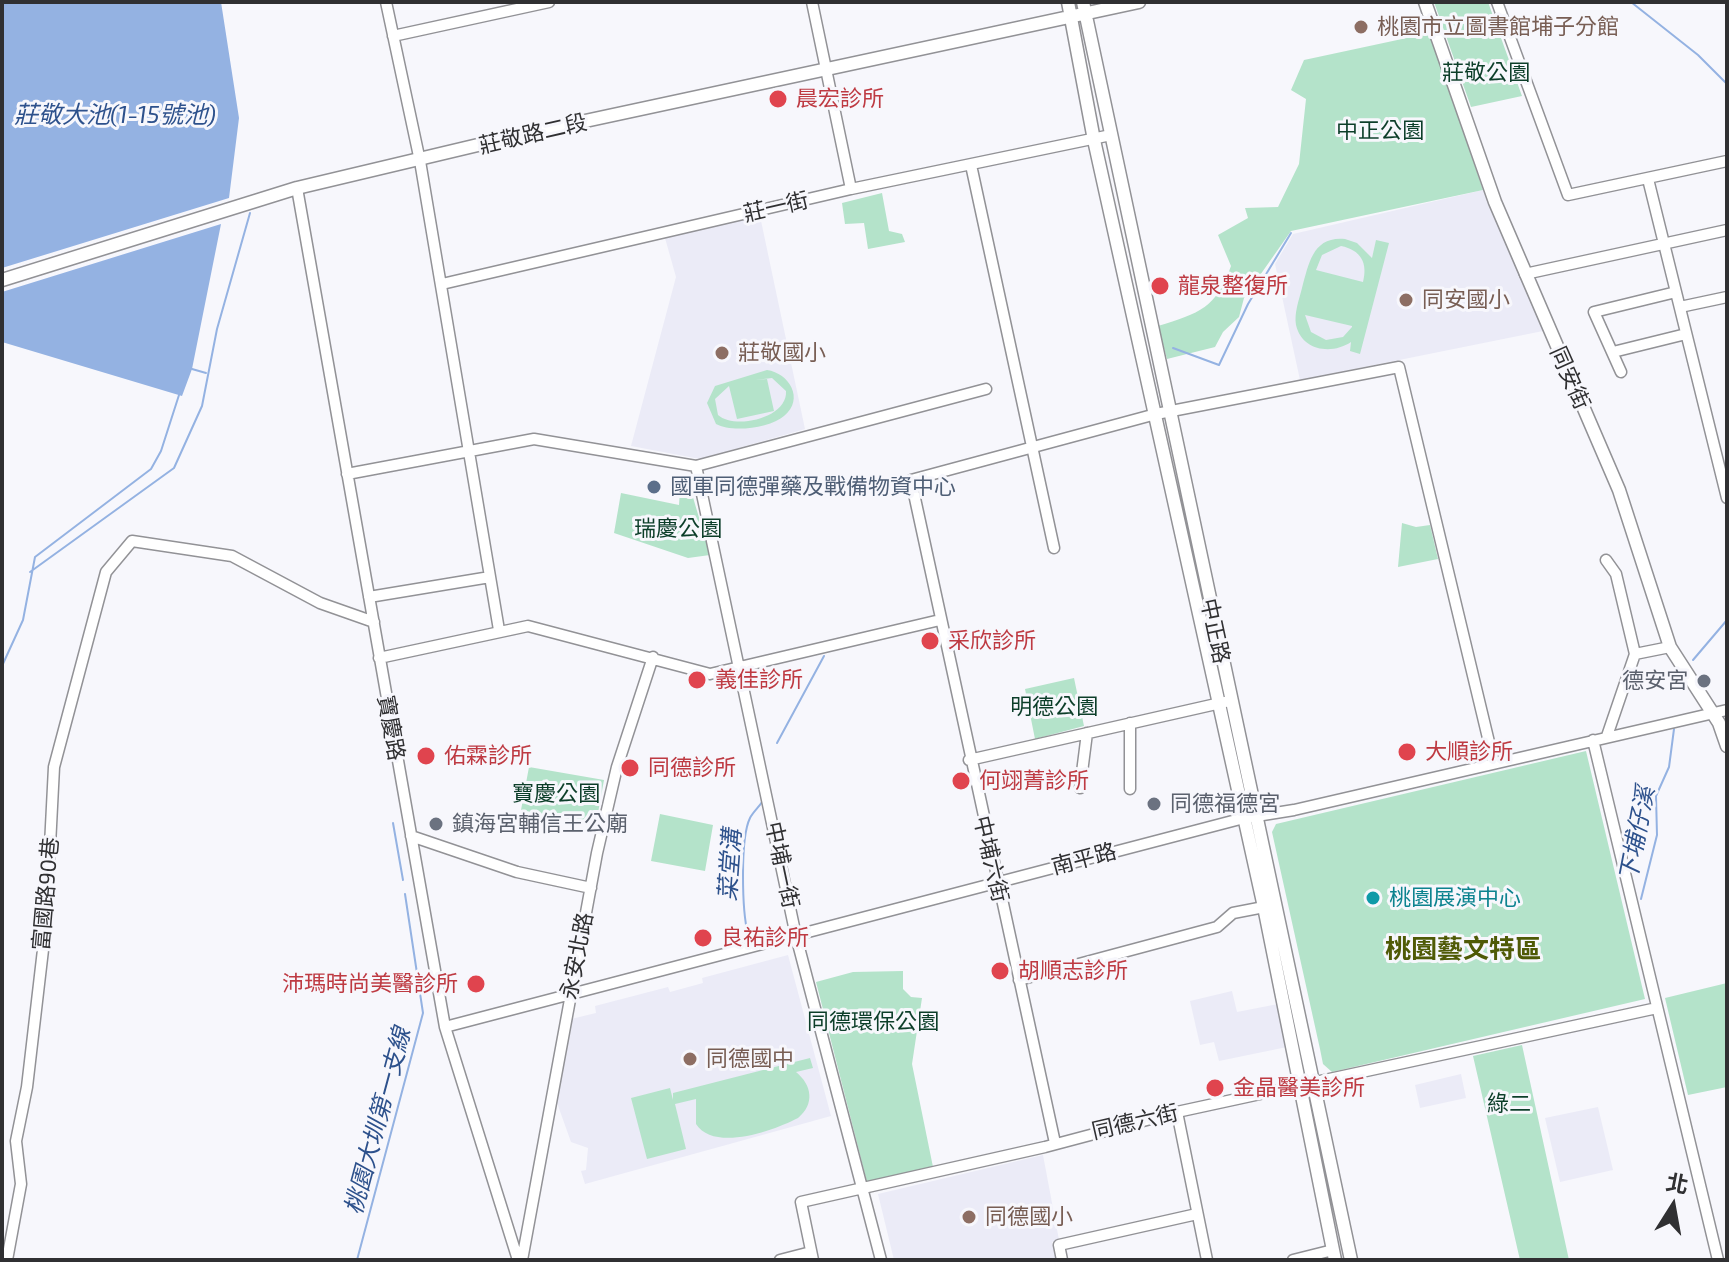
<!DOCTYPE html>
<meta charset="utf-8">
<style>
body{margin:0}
#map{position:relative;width:1729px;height:1262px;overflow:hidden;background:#f7f7fc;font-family:"Exo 2","Noto Sans TC",sans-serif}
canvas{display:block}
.frame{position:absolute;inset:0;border:4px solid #303032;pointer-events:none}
.north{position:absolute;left:1633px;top:1166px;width:80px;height:80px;-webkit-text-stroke:6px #f7f7fc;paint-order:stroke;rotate:11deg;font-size:22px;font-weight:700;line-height:32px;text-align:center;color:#303032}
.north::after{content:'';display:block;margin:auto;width:28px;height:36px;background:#303032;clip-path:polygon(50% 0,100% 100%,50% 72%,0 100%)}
</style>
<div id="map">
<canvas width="1729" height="1262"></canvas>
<div class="frame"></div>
<div class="north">北</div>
</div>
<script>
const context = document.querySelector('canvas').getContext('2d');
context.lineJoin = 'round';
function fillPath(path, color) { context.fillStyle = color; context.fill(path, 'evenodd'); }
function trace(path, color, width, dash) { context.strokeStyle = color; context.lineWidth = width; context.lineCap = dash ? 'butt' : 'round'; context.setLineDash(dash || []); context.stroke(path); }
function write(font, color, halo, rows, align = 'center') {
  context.font = font + ' "Exo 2","Noto Sans TC",sans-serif'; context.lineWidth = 6; context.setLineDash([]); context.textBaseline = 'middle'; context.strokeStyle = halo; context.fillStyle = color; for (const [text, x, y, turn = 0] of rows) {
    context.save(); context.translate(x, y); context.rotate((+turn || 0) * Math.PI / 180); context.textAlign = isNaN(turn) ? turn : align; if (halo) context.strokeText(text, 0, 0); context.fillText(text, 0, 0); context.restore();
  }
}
const built = new Path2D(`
 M1483,190L1543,331L1300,380L1275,264L1293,234Z
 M760,216L805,429L700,459L631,446L676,277L665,238Z
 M788,955L831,1116L585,1184L581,1171L586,1170L588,1148L571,1142L556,1100L571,1019L596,1013L595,1006L668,987L670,992L703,983L702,978Z
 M1232,991L1237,1012L1278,1004L1287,1047L1219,1061L1214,1042L1200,1045L1190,1001Z
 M1461,1074L1466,1098L1420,1108L1415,1085Z
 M1598,1107L1613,1170L1560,1182L1545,1118Z
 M1043,1155L1059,1240L1052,1242L1056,1260H894L878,1194Z`);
const green = new Path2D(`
 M1434,2H1488L1522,96L1471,107Z
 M1430,33L1483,190L1291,231L1244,298L1239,317L1223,332L1215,347L1167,359L1158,326C1200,313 1216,308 1231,266L1218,235L1248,218L1245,208L1278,207L1299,164L1306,99L1291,90L1304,60Z
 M882,193L889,231L902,234L905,242L868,249L864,223L845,224L842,203Z
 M1345,239L1357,243L1372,258L1376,240L1389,243L1360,354L1350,351L1351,342C1332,355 1302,351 1296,325C1294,313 1299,300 1302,288C1309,263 1313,236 1345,239ZM1341,246C1361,250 1368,263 1363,282L1316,270L1322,255ZM1305,315L1352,326V327L1343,337L1326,340L1311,332Z
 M767,370C789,373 805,399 784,416C770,428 732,433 716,424L707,403L715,386ZM772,378L786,391C788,418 735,430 718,415L715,399L729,386L737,419L774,411L767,379L755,380Z
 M681,475L687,477L710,555L688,558L614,533L621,493L679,505Z
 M1402,523L1416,527L1430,525L1438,559L1398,567Z
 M1074,678L1084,726L1035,739L1025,689Z
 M1586,751L1645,999L1332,1072L1323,1064L1320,1049L1272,832L1276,824Z
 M529,767L604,780L596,824L521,810Z
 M660,814L713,825L705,871L651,861Z
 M903,971V989L911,997L922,998L912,1064L933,1167L867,1182L816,982L853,972Z
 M1727,983V1087L1688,1095L1665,998Z
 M1522,1045L1569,1260H1520L1473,1056Z
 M810,1058L813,1068L796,1072C812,1085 815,1104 798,1118C773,1131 714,1152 696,1124V1099L675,1104L686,1149L647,1159L631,1098L670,1088L673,1100V1093Z`);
const water = new Path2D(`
 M2,2H221L239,118L229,198L2,268Z
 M221,224L192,369L182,396L2,342V292Z`);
const stream = new Path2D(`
 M1631,2L1698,55L1727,84
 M1173,348L1219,365L1248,304L1291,233
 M192,369L206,373
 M30,572L174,468L202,406L217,329L250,213
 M1693,660L1727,620
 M2,666L23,620L35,557L151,469L161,451L179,395
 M777,743L824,656
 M393,823L403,880
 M1641,899L1657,835L1656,796L1669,767L1674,729
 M748,934C742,912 740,838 750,818C753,812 759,807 762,802
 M357,1260L423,1013L405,894`);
const minor = new Path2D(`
 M386,2L420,161L499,630
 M812,2L851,189
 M1497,2L1568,195L1727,161
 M393,36L549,2
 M971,165L1054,548
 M1648,179L1727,498
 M297,188L445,1027L518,1260
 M1525,274L1727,230
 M442,284L851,189L1111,135
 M1680,307L1727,297
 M1613,352L1686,334
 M1621,372L1594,312L1676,292
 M696,466L796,936L881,1260
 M347,474L534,439L696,466L986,389
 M1606,560L1616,574L1635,654L1670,647
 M369,597L490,577
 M379,658L528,626L710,674L940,620
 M1607,736L1635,654
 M1593,740L1718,1260
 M969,760L1225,702
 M1080,788L1087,733
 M1130,789V723
 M411,836L517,872L591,888
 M1019,980L1217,927L1233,913L1264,907
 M445,1027L1244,818L1294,810L1727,710
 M1177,1112L1207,1260
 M1055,1143L911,480L1156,414L1399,367L1494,763
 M7,1260L21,1184L16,1141L27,1087L46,924L54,767L106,572L132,541L232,556L320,603L374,622
 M522,1260L597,853L617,767L653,657
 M780,1260L811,1252
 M813,1260L801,1202L1045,1147L1177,1112L1657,1008
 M1062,1260L1059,1245L1197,1214
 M1293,1260L1333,1250`);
const tertiary = new Path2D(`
 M1068,2L1094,140L1264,907L1335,1260
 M1083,2L1351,1260
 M1425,2L1495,202L1619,490L1670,647L1719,723L1727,746
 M2,280L297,188L520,135L1139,2`);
const markers = [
 [1361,27,8,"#8d6e63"],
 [778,99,10,"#e0444e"],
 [1160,286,10,"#e0444e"],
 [1406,300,8,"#8d6e63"],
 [722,353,8,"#8d6e63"],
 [654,487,8,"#5c6f8a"],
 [930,641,10,"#e0444e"],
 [697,680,10,"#e0444e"],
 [1704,681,8,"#6b7280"],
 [1407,752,10,"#e0444e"],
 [426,756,10,"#e0444e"],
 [630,768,10,"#e0444e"],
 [961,781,10,"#e0444e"],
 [1154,804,8,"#6b7280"],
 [436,824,8,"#6b7280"],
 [1373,898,8,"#0f9aa8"],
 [703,938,10,"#e0444e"],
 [1000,971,10,"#e0444e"],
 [476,984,10,"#e0444e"],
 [690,1059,8,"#8d6e63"],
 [1215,1088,10,"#e0444e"],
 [969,1217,8,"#8d6e63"]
];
const educationNames = [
 ["桃園市立圖書館埔子分館",1377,27],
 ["同安國小",1422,300],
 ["莊敬國小",738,353],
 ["同德國中",706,1059],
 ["同德國小",985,1217]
];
const parkNames = [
 ["莊敬公園",1486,73],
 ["中正公園",1380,131],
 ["瑞慶公園",678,529],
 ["明德公園",1054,707],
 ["寶慶公園",556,794],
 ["同德環保公園",873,1022],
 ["綠二",1509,1104]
];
const healthNames = [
 ["晨宏診所",796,99],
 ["龍泉整復所",1178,286],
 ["采欣診所",948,641],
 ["義佳診所",715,680],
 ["大順診所",1425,752],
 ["佑霖診所",444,756],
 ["同德診所",648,768],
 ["何翊菁診所",979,781],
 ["良祐診所",721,938],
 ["胡順志診所",1018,971],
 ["沛瑪時尚美醫診所",458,984,"right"],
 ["金晶醫美診所",1233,1088]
];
const streetNames = [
 ["莊敬路二段",533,134,-13],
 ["莊一街",776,207,-13],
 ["同安街",1570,378,66],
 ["中正路",1215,631,78],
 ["寶慶路",391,728,80],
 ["中埔六街",991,859,77],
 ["南平路",1084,859,-15],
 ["中埔一街",782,865,78],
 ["富國路90巷",46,894,-85],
 ["永安北路",577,956,-79],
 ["同德六街",1135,1122,-13]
];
const serviceNames = [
 ["國軍同德彈藥及戰備物資中心",670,487]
];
const worshipNames = [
 ["德安宮",1688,681,"right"],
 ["同德福德宮",1170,804],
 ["鎮海宮輔信王公廟",452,824]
];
const cultureNames = [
 ["桃園展演中心",1389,898]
];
const waterNames = [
 ["莊敬大池(1-15號池)",115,115],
 ["下埔仔溪",1637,834,-79],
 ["菜堂溝",730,865,-86],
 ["桃園大圳第一支線",378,1121,-75]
];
const quarterNames = [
 ["桃園藝文特區",1463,949]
];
fillPath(built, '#ebebf7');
fillPath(green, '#b4e3ca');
fillPath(water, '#94b2e2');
trace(stream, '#94b2e2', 2);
trace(minor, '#929296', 13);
trace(tertiary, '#929296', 15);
trace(minor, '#fff', 10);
trace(tertiary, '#fff', 12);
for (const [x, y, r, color] of markers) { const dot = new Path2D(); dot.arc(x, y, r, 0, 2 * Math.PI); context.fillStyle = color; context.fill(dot); trace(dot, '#f7f7fc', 3); }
write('22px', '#785e54', '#f7f7fc', educationNames, 'left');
write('22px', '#0c3e29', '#f7f7fc', parkNames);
write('22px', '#be3a42', '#f7f7fc', healthNames, 'left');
write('22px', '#303032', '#f7f7fc', streetNames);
write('22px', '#4e5e75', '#f7f7fc', serviceNames, 'left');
write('22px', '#5b616d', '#f7f7fc', worshipNames, 'left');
write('22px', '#0d838f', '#f7f7fc', cultureNames, 'left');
write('italic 24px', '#2d518c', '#f7f7fc', waterNames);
write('bold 26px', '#4f5a06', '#f7f7fc', quarterNames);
</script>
